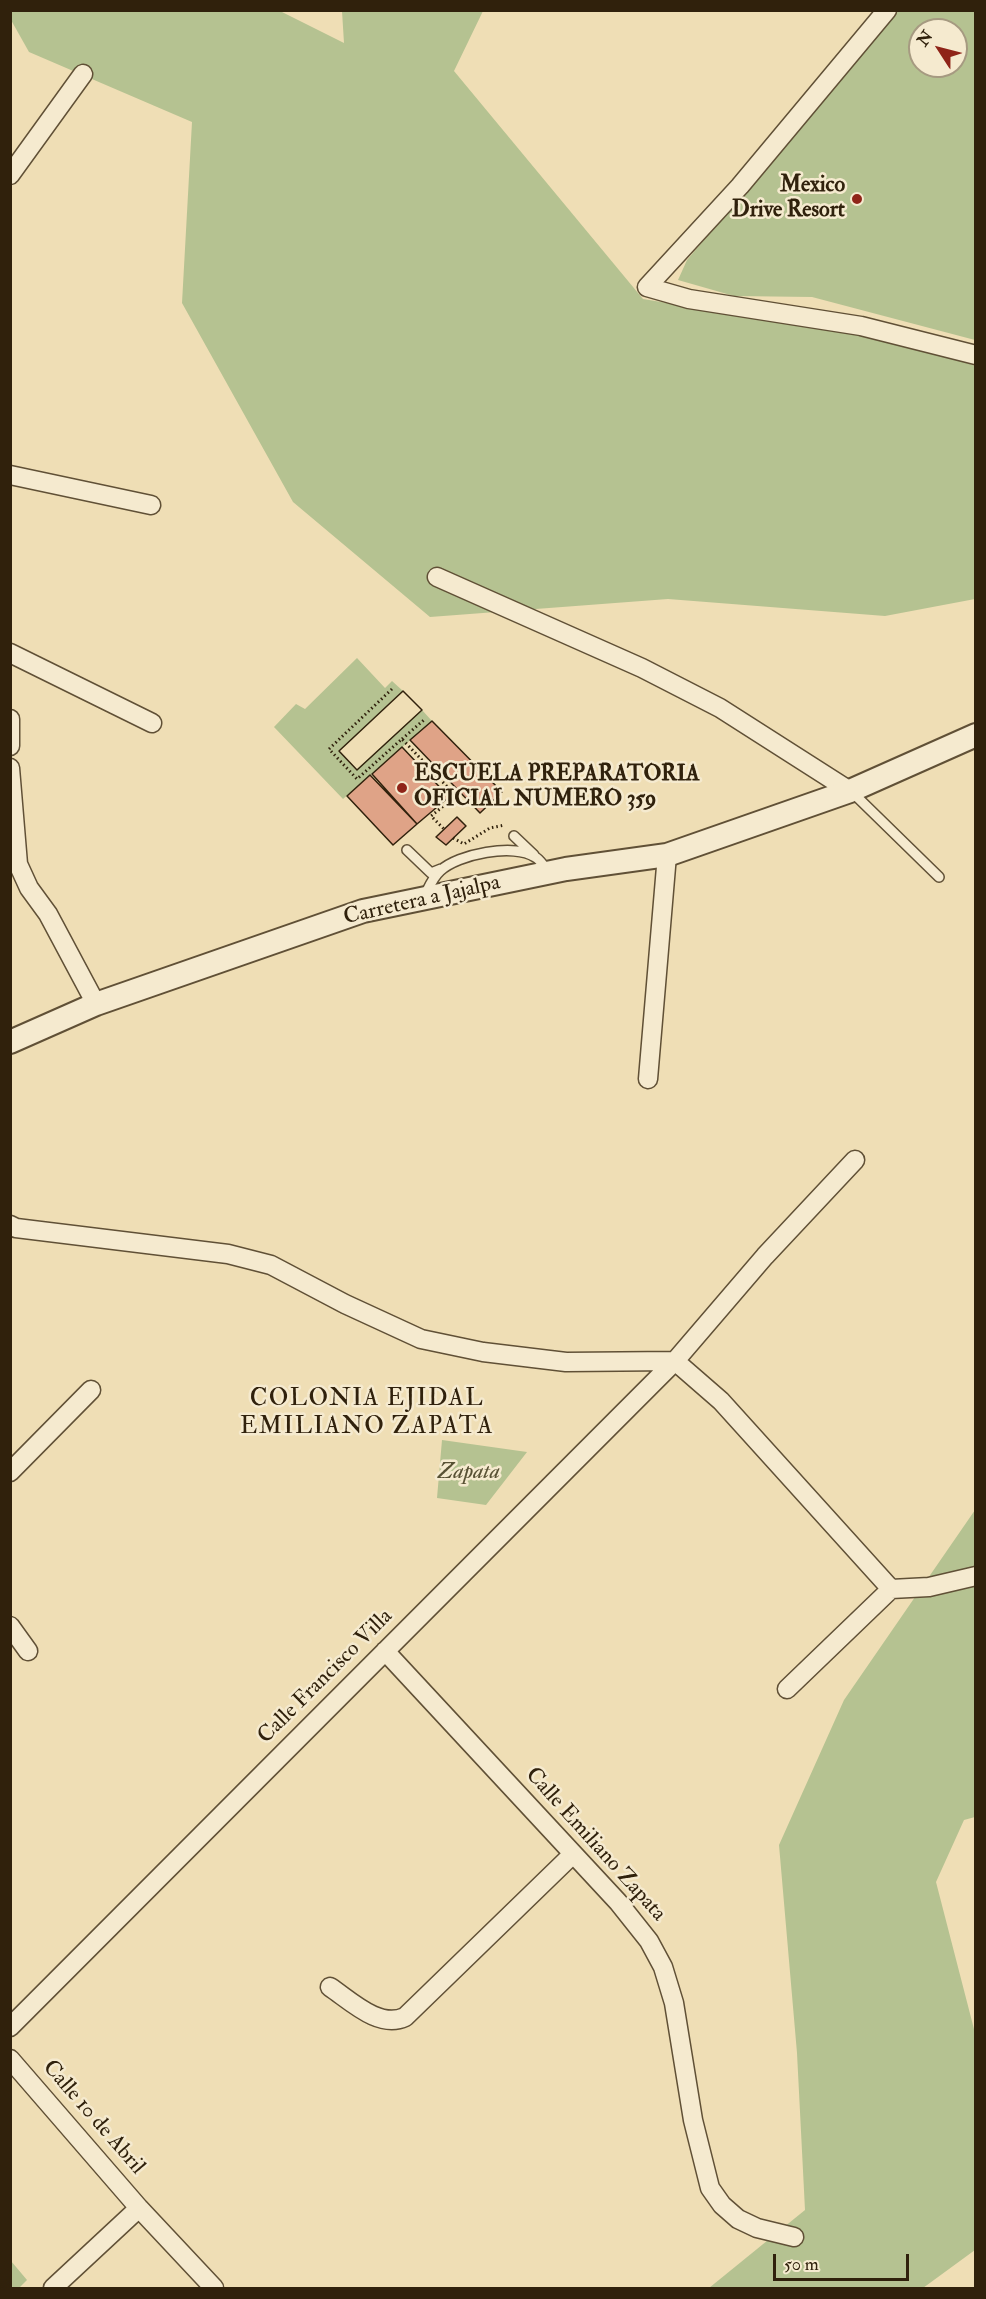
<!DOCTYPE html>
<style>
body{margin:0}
#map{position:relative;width:986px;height:2299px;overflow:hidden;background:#efdeb5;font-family:"IM FELL Double Pica",serif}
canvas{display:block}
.frame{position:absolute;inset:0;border:12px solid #30210c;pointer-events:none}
.north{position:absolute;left:908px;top:18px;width:60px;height:60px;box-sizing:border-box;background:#f5eacf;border:2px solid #a69a81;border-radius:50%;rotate:306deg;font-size:16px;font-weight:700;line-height:24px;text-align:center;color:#30210c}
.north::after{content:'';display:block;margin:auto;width:21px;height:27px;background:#8f2418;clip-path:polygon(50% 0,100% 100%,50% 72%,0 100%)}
.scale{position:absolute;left:773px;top:2254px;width:136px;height:27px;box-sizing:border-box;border:3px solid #30210c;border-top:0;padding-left:8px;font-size:18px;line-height:21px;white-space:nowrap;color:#30210c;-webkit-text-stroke:4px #f5eacf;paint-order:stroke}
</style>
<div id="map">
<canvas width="986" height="2299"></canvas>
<div class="frame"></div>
<div class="north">N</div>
<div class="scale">50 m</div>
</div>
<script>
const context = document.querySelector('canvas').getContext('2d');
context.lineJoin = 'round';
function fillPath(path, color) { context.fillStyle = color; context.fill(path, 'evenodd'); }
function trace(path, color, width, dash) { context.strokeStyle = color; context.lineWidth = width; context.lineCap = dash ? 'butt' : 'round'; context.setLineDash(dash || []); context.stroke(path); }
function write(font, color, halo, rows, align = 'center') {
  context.font = font + ' "IM FELL Double Pica",serif'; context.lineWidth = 5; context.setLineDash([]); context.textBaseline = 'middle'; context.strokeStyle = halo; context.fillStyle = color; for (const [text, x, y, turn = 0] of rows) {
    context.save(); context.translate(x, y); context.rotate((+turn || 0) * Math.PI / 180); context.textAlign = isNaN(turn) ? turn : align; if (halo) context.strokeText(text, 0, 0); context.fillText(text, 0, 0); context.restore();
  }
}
const green = new Path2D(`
 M10,11H280L344,43L342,11H483L454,71L643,299L917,344L975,366V599L885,616L668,599L430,617L293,502L182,303L192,122L29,52L11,20Z
 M897,11H975V340L812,297L734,296L678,280L687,260ZM920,30H956V66H920Z
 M357,658L385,688L392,681L403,691L339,751L356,770L422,710L432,721L343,799L274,727L296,704L305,709Z
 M442,1440L527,1452L486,1505L437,1498Z
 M975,1510V1817L964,1820L936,1882L975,2033V2250L923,2288H709L805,2210L797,2053L779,1845L844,1700Z
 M11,2261L27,2280L19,2288H11Z`);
const building = new Path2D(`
 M403,691L422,710L357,770L339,751Z
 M403,691L422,710L357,770L339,751Z
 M432,721L502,792L480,813L410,740Z
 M402,747L449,797L417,824L372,774Z
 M370,775L417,824L393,845L347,796Z
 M457,817L466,826L446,845L436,837Z`);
const path = new Path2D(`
 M392,689L329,749L357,779L402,739L456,796L431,816L444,829
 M402,739L425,719
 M453,838L464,844L490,828L505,825`);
const service = new Path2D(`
 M852,792L939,877
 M514,836L534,855
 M407,850L431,873L441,869
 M425,895C429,887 433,877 440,871C458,854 514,843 535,857C540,859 544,867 548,871`);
const minor = new Path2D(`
 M887,10L740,186L647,287L689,299L861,326L976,355
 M10,175L83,74
 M10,475L151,505
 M437,577L642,668L720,708L850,791
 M10,653L152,723
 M10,719V746
 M10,768L18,864L29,888L48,914L96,1004
 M648,1079L667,855
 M10,1225L16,1228L228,1254L271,1265L345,1304L421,1339L483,1352L566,1362L675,1361
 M675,1361L721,1401L891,1589
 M10,1472L91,1390
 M10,1626L28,1651
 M385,1651L618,1902L649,1941L663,1967L674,2003L693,2120L710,2188L722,2205L738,2219L757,2228L794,2237
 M787,1689L891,1589L929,1587L976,1576
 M330,1987C351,2001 379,2029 405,2017L573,1854
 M10,2027L675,1361L765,1256L855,1160
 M10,2059L139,2208L214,2288
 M53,2288L139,2208`);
const tertiary = new Path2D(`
 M10,1042L96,1004L363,911L566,869L667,855L850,791L976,735`);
const markers = [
 [857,199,6,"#8f2418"],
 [402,788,6,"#8f2418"]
];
const poiNames = [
 ["Mexico",845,186],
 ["Drive Resort",845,211],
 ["ESCUELA PREPARATORIA",414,775,"left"],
 ["OFICIAL NUMERO 359",414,800,"left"]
];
const streetNames = [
 ["Carretera a Jajalpa",422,901,-13],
 ["Calle Francisco Villa",326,1677,-45],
 ["Calle Emiliano Zapata",595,1845,48],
 ["Calle 10 de Abril",93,2118,49]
];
const parkNames = [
 ["Zapata",469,1473]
];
const neighbourhoodNames = [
 ["COLONIA EJIDAL",367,1400],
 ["EMILIANO ZAPATA",367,1428]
];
fillPath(green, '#b5c291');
fillPath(building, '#dfa387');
trace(building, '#30210c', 1.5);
trace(service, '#605036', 12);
trace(minor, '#605036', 21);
trace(tertiary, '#605036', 26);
trace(path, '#30210c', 3, [1.5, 3]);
trace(service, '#f5eacf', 9);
trace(minor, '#f5eacf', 18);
trace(tertiary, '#f5eacf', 22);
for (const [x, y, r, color] of markers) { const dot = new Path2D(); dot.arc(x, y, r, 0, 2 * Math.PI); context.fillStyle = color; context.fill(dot); trace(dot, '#f5eacf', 2); }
write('bold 22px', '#30210c', '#f5eacf', poiNames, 'right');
write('22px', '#30210c', '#f5eacf', streetNames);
write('italic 22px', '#585134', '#f5eacf', parkNames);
context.letterSpacing = '1.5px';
write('24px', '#30210c', '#f5eacf', neighbourhoodNames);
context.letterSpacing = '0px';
</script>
